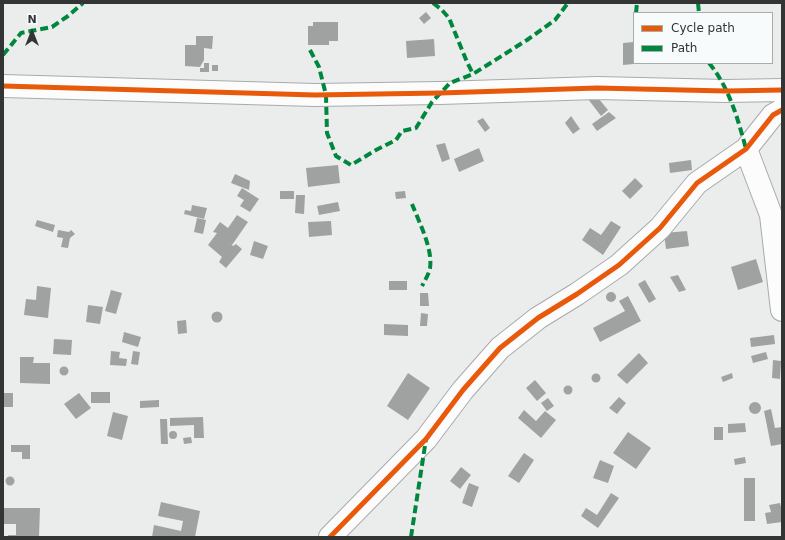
<!DOCTYPE html>
<style>
body{margin:0}
#map{position:relative;width:785px;height:540px;overflow:hidden;background:#ebeded;font-family:"DejaVu Sans",sans-serif}
canvas{display:block}
.frame{position:absolute;inset:0;border:4px solid #333535;pointer-events:none}
.legend{position:absolute;left:633px;top:12px;width:140px;height:52px;box-sizing:border-box;background:#f7fbfc;border:1px solid #a9acac;margin:0;padding:5px 7px;list-style:none;font-size:12px;color:#333535}
.legend li{display:flex;align-items:center;gap:8px;height:20px}
.legend b{width:20px;border:1px solid #a9acac}
.north{position:absolute;left:12px;top:12px;width:40px;height:40px;-webkit-text-stroke:3px #f7fbfc;paint-order:stroke;rotate:0deg;font-size:11px;font-weight:700;line-height:16px;text-align:center;color:#333535}
.north::after{content:'';display:block;margin:auto;width:14px;height:18px;background:#333535;clip-path:polygon(50% 0,100% 100%,50% 72%,0 100%)}
</style>
<div id="map">
<canvas width="785" height="540"></canvas>
<div class="frame"></div>
<ul class="legend">
<li><b style="height:5px;background:#e8590c"></b>Cycle path</li>
<li><b style="height:5px;background:#00873e"></b>Path</li>
</ul>
<div class="north">N</div>
</div>
<script>
const context = document.querySelector('canvas').getContext('2d');
context.lineJoin = 'round';
function fillPath(path, color) { context.fillStyle = color; context.fill(path, 'evenodd'); }
function trace(path, color, width, dash) { context.strokeStyle = color; context.lineWidth = width; context.lineCap = dash ? 'butt' : 'round'; context.setLineDash(dash || []); context.stroke(path); }
const building = new Path2D(`
 M426,12L431,18L424,24L419,18Z
 M313,22H338V41H329V45H308V26H313Z
 M196,36H213L212,49L204,48V60L200,67L185,66V45H196Z
 M434,39L435,56L407,58L406,41Z
 M634,42V64L623,65V43Z
 M204,63H209V72H200V68H204Z
 M212,65H218V71H212Z
 M594,93L608,110L601,116L588,99Z
 M609,112L616,118L597,131L592,124Z
 M571,116L580,129L573,134L565,123Z
 M483,118L490,128L485,132L477,121Z
 M445,143L450,159L442,162L436,145Z
 M479,148L484,161L459,172L454,159Z
 M691,160L692,170L670,173L669,163Z
 M338,165L340,183L308,187L306,168Z
 M235,174L250,181L249,190L231,183Z
 M635,178L643,186L630,199L622,191Z
 M242,188L259,199L250,212L240,206L244,200L237,196Z
 M280,191H294V199H280Z
 M405,191L406,198L396,199L395,192Z
 M296,195H305L304,214L295,213Z
 M338,202L340,211L319,215L317,206Z
 M192,205L207,208L204,219L184,214L185,210L191,211Z
 M237,215L248,222L232,245L227,241L233,246L236,244L242,249L226,268L219,262L222,257L208,245L217,233L213,232L220,222L228,228Z
 M197,218L206,220L203,234L194,232Z
 M37,220L55,225L53,232L35,226Z
 M331,221L332,235L309,237L308,222Z
 M611,221L621,227L603,255L582,240L590,228L601,235Z
 M58,230L69,232L71,230L75,234L70,238L68,248L61,247L63,238L57,237Z
 M687,231L689,246L666,249L664,233Z
 M254,241L268,246L263,259L250,255Z
 M756,259L763,282L738,290L731,267Z
 M678,275L686,290L679,292L670,277Z
 M645,280L656,299L649,303L638,284Z
 M389,281H407V290H389Z
 M37,286L51,288L48,318L24,315L26,299L36,300Z
 M111,290L122,293L116,314L105,311Z
 M606 297a5 5 0 1 1 10 0a5 5 0 1 1-10 0Z
 M420,293H428L429,306H420Z
 M628,296L641,321L600,342L593,328L625,311L619,301Z
 M88,305L103,307L100,324L86,322Z
 M211.5 317a5.5 5.5 0 1 1 11 0a5.5 5.5 0 1 1-11 0Z
 M421,313L428,314L427,326H420Z
 M186,320L187,333L178,334L177,321Z
 M384,324L408,325V336L384,335Z
 M124,332L141,337L138,347L122,342Z
 M774,335L775,344L751,347L750,338Z
 M54,339L72,340L71,355L53,354Z
 M111,351L120,352L119,358L127,359L126,366L110,365Z
 M133,351L140,352L138,365L131,364Z
 M766,352L768,359L753,363L751,356Z
 M639,353L648,363L627,384L617,375Z
 M20,357H34L33,363H50V384L20,383Z
 M773,360L781,361L780,379L772,378Z
 M59.5 371a4.5 4.5 0 1 1 9 0a4.5 4.5 0 1 1-9 0Z
 M408,373L430,388L408,420L387,406Z
 M732,373L733,378L723,382L721,377Z
 M591.5 378a4.5 4.5 0 1 1 9 0a4.5 4.5 0 1 1-9 0Z
 M535,380L546,393L537,401L526,388Z
 M563.5 390a4.5 4.5 0 1 1 9 0a4.5 4.5 0 1 1-9 0Z
 M91,392H110V403H91Z
 M3,393H13V407H3Z
 M79,393L91,408L76,419L64,404Z
 M619,397L626,403L617,414L609,408Z
 M548,398L554,406L547,411L541,403Z
 M159,400V407L140,408V401Z
 M749 408a6 6 0 1 1 12 0a6 6 0 1 1-12 0Z
 M771,409L775,428L782,427V444L771,446L764,411Z
 M524,410L536,421L545,411L556,420L541,438L518,418Z
 M113,412L128,416L122,440L107,436Z
 M203,417L204,438H194V425L170,426V418Z
 M160,419H167L168,444H161Z
 M745,423L746,432L728,433V424Z
 M714,427H723V440H714Z
 M169 435a4 4 0 1 1 8 0a4 4 0 1 1-8 0Z
 M628,432L651,448L636,469L613,453Z
 M191,437L192,443L184,444L183,438Z
 M11,445H30V459H22V452H11Z
 M524,453L534,460L519,483L508,476Z
 M745,457L746,463L735,465L734,459Z
 M600,460L614,466L608,483L593,478Z
 M461,467L471,475L460,489L450,481Z
 M5.5 481a4.5 4.5 0 1 1 9 0a4.5 4.5 0 1 1-9 0Z
 M744,478H755V521H744Z
 M469,483L479,487L472,507L462,503Z
 M611,493L619,498L598,528L581,516L586,508L597,515Z
 M161,502L200,511L195,537H152L154,525L181,531L183,521L158,516Z
 M780,503L782,511V522L767,524L765,513L771,512L769,505Z
 M3,508H40L39,537H8V535H16V524H3Z`);
const minor = new Path2D(`
 M3,86L315,95L440,93L597,88L726,91L782,90
 M746,149L771,215L782,310
 M330,537L426,439L463,390L500,348L538,318L577,294L619,265L660,228L697,183L746,149L773,115L782,110`);
const quiet = new Path2D(`
 M433,3L441,9L449,18L467,62L473,74
 M698,3L699,13
 M636,13L637,3
 M310,50L319,67L326,95L327,133L336,156L351,165L376,150L396,140L402,131L416,128L432,102L450,83L473,74L527,40L555,20L568,3
 M3,55L21,33L52,27L68,16L83,3
 M709,63C729,87 738,119 746,149
 M412,204C419,222 433,249 430,268C429,274 425,280 422,286
 M411,537L426,439`);
const cycleway = new Path2D(`
 M3,86L315,95L440,93L597,88L726,91L782,90
 M330,537L426,439L463,390L500,348L538,318L577,294L619,265L660,228L697,183L746,149L773,115L782,110`);
fillPath(building, '#a0a2a2');
trace(minor, '#a9aaab', 24);
trace(minor, '#fcfcfc', 22);
trace(quiet, '#00873e', 4, [8, 4]);
trace(cycleway, '#e8590c', 5);
</script>
